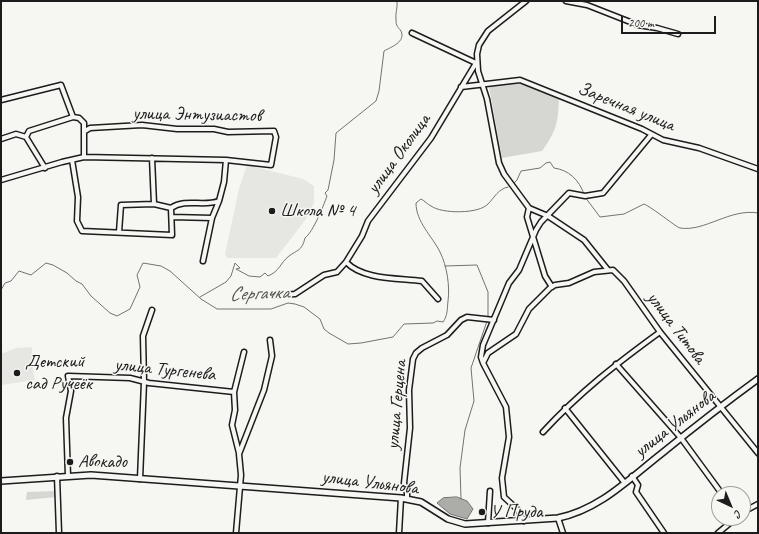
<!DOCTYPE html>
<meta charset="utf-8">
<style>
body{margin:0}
#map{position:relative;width:759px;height:534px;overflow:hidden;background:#f6f6f2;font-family:Caveat,sans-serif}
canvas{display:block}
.frame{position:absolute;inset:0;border:2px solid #1c1c1c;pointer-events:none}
.north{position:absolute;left:711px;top:486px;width:40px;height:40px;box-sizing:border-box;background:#f6f6f2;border:1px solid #9f9f9c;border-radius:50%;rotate:136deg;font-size:11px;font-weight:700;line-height:16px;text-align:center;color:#1c1c1c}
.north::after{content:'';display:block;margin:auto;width:14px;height:18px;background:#1c1c1c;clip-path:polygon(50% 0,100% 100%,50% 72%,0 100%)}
.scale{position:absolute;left:621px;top:16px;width:95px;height:18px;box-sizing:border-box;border:2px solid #1c1c1c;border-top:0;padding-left:5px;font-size:12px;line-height:14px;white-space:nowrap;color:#1c1c1c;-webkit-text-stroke:3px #f6f6f2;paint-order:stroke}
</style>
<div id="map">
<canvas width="759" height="534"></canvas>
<div class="frame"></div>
<div class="north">С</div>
<div class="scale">200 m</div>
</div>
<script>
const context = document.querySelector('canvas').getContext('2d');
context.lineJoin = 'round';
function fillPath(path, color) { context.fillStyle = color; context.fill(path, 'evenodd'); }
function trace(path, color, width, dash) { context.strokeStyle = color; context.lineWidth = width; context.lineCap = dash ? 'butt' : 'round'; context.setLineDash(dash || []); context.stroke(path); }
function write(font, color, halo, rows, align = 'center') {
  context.font = font + ' Caveat,sans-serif'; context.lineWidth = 3; context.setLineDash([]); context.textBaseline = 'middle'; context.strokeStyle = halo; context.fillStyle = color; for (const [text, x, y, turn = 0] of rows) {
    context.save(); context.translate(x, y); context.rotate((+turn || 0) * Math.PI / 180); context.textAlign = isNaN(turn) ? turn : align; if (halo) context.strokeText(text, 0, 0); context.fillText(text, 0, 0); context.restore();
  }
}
const built = new Path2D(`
 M247,165L303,179L314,186V203L306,219L276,258H227L225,254L239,189Z
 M32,347V366L35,380L1,385V354L16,348Z`);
const green = new Path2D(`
 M517,82L559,97C558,123 557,130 542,151L502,158L489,87L491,85Z
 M55,491L56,497L26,500L27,492Z`);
const water = new Path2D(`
 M457,497L467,501L473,509L467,519L450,514L437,503L443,498Z`);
const stream = new Path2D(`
 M514,183L517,180L521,171L540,168L546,163L550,162L554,168C569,170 579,180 584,194
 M585,197L600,217L624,214L644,204C653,208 676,227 680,228C705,232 730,208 758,213
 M445,266L477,265L488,292V318
 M1,290L5,283L11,281L19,271L31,275L46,263L53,265L67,273L76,281L82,284L91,296L110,313L117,316L130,309L140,287L137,275L143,263L161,266L170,271L201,299L217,309H271L288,303L295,304L304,307L320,319L324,329L329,333L348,344L361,343L393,337L404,324L433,323L437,321L443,322C448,315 447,309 448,301C450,286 447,266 440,252C432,236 416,222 416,203L421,199C425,201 427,204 431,206C442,214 479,214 488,204C495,197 498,189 508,187
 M200,297L226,282L231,276L235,263L240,268L236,269L249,276L260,277L265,273L268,276C280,271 280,263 289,256C297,250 302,251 305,238C313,232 323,207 327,196L325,193L328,190L334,160L336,133L376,101L379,91L384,51C391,47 406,42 401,31C398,27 396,26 396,20C395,13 398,8 397,1
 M461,499L460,468L465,430L474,401L471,368L487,321`);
const minor = new Path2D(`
 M526,1L488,31L479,45L477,54L478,71L487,99L499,163L504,174L529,208L548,216L584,240L608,270
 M566,1L587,5L638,25L657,28L678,34
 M412,33L476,63
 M461,87L520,80L642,129L663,140L699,148L758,169
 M1,100L61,85L73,117
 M26,137L45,168
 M1,139L16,134L26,137L29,131L73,117L79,118L84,123V157
 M152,158L154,204
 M72,160L78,197L77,221L82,231L172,235L171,208L154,204L121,205L119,232
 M1,180L62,162L84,157L226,160L271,165L276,137L274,131L228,132L214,129H177L142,125L90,128L85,131
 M171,208C186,198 203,207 219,201L224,182L226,160
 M529,208L527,217L545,276L552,287
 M172,217L212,218L219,201
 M203,261L212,218
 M346,262C363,280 398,278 422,281L438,299
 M274,295L295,294L324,275L337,272L346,262L362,236L368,221L431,138L476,63
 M483,363L481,357L483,345L509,283L519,270L536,230L541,222L569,193L585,196L603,193L651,135
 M616,364L681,438L722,494
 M565,408L624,482
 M543,432C580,392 616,364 660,332
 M239,453L232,425L235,410L234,392L244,352
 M57,476L59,533
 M68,476L66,418L71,391L68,376L130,378L149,383L234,392
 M632,476L638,485L636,492L664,533
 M140,479L144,382L143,336L152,310
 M407,499V493L404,483L410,428L409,390L413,359L416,353L422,348L447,335L461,320L467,317L494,320
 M743,512L758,504
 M558,518L563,533
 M524,521L518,510L504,497L502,478L509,437L506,407L483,363L488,353L516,334L529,309L550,288L555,285L569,283L594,272L613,270L624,281L660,332L758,453
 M488,523L490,491
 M236,533L241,475L239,454L264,390L272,356L270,340
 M399,533L401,498
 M718,533L736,518`);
const major = new Path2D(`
 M1,481L91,475L401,498L421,502L448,519L465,524L558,518C599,510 629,479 661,454C693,428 725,403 758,379`);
const markers = [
 [272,211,4,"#1c1c1c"],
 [17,373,4,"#1c1c1c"],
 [70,462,4,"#1c1c1c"],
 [482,512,4,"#1c1c1c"]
];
const streetNames = [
 ["Заречная улица",626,107,22],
 ["улица Энтузиастов",197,115,1],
 ["улица Околица",399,154,-54],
 ["улица Титова",676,328,53],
 ["улица Тургенева",165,370,6],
 ["улица Герцена",397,405,-85],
 ["улица Ульянова",675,424,-38],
 ["улица Ульянова",370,483,7]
];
const poiNames = [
 ["Школа № 4",280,211],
 ["Детский",25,362],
 ["сад Ручеёк",25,384],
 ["Авокадо",78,462],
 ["У Пруда",490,512]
];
const waterNames = [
 ["Сергачка",259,294,-2]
];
fillPath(built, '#e6e6e2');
fillPath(green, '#d6d6d2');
fillPath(water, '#acaca9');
trace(water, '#727271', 1);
trace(stream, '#727271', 1);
trace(minor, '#1c1c1c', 7);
trace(major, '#1c1c1c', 8);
trace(minor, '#f6f6f2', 4);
trace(major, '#f6f6f2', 5);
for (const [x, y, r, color] of markers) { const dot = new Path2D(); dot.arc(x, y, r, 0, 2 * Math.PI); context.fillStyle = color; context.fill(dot); trace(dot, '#f6f6f2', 1.5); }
write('19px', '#1c1c1c', '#f6f6f2', streetNames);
write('19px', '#1c1c1c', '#f6f6f2', poiNames, 'left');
write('italic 20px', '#565654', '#f6f6f2', waterNames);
</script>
